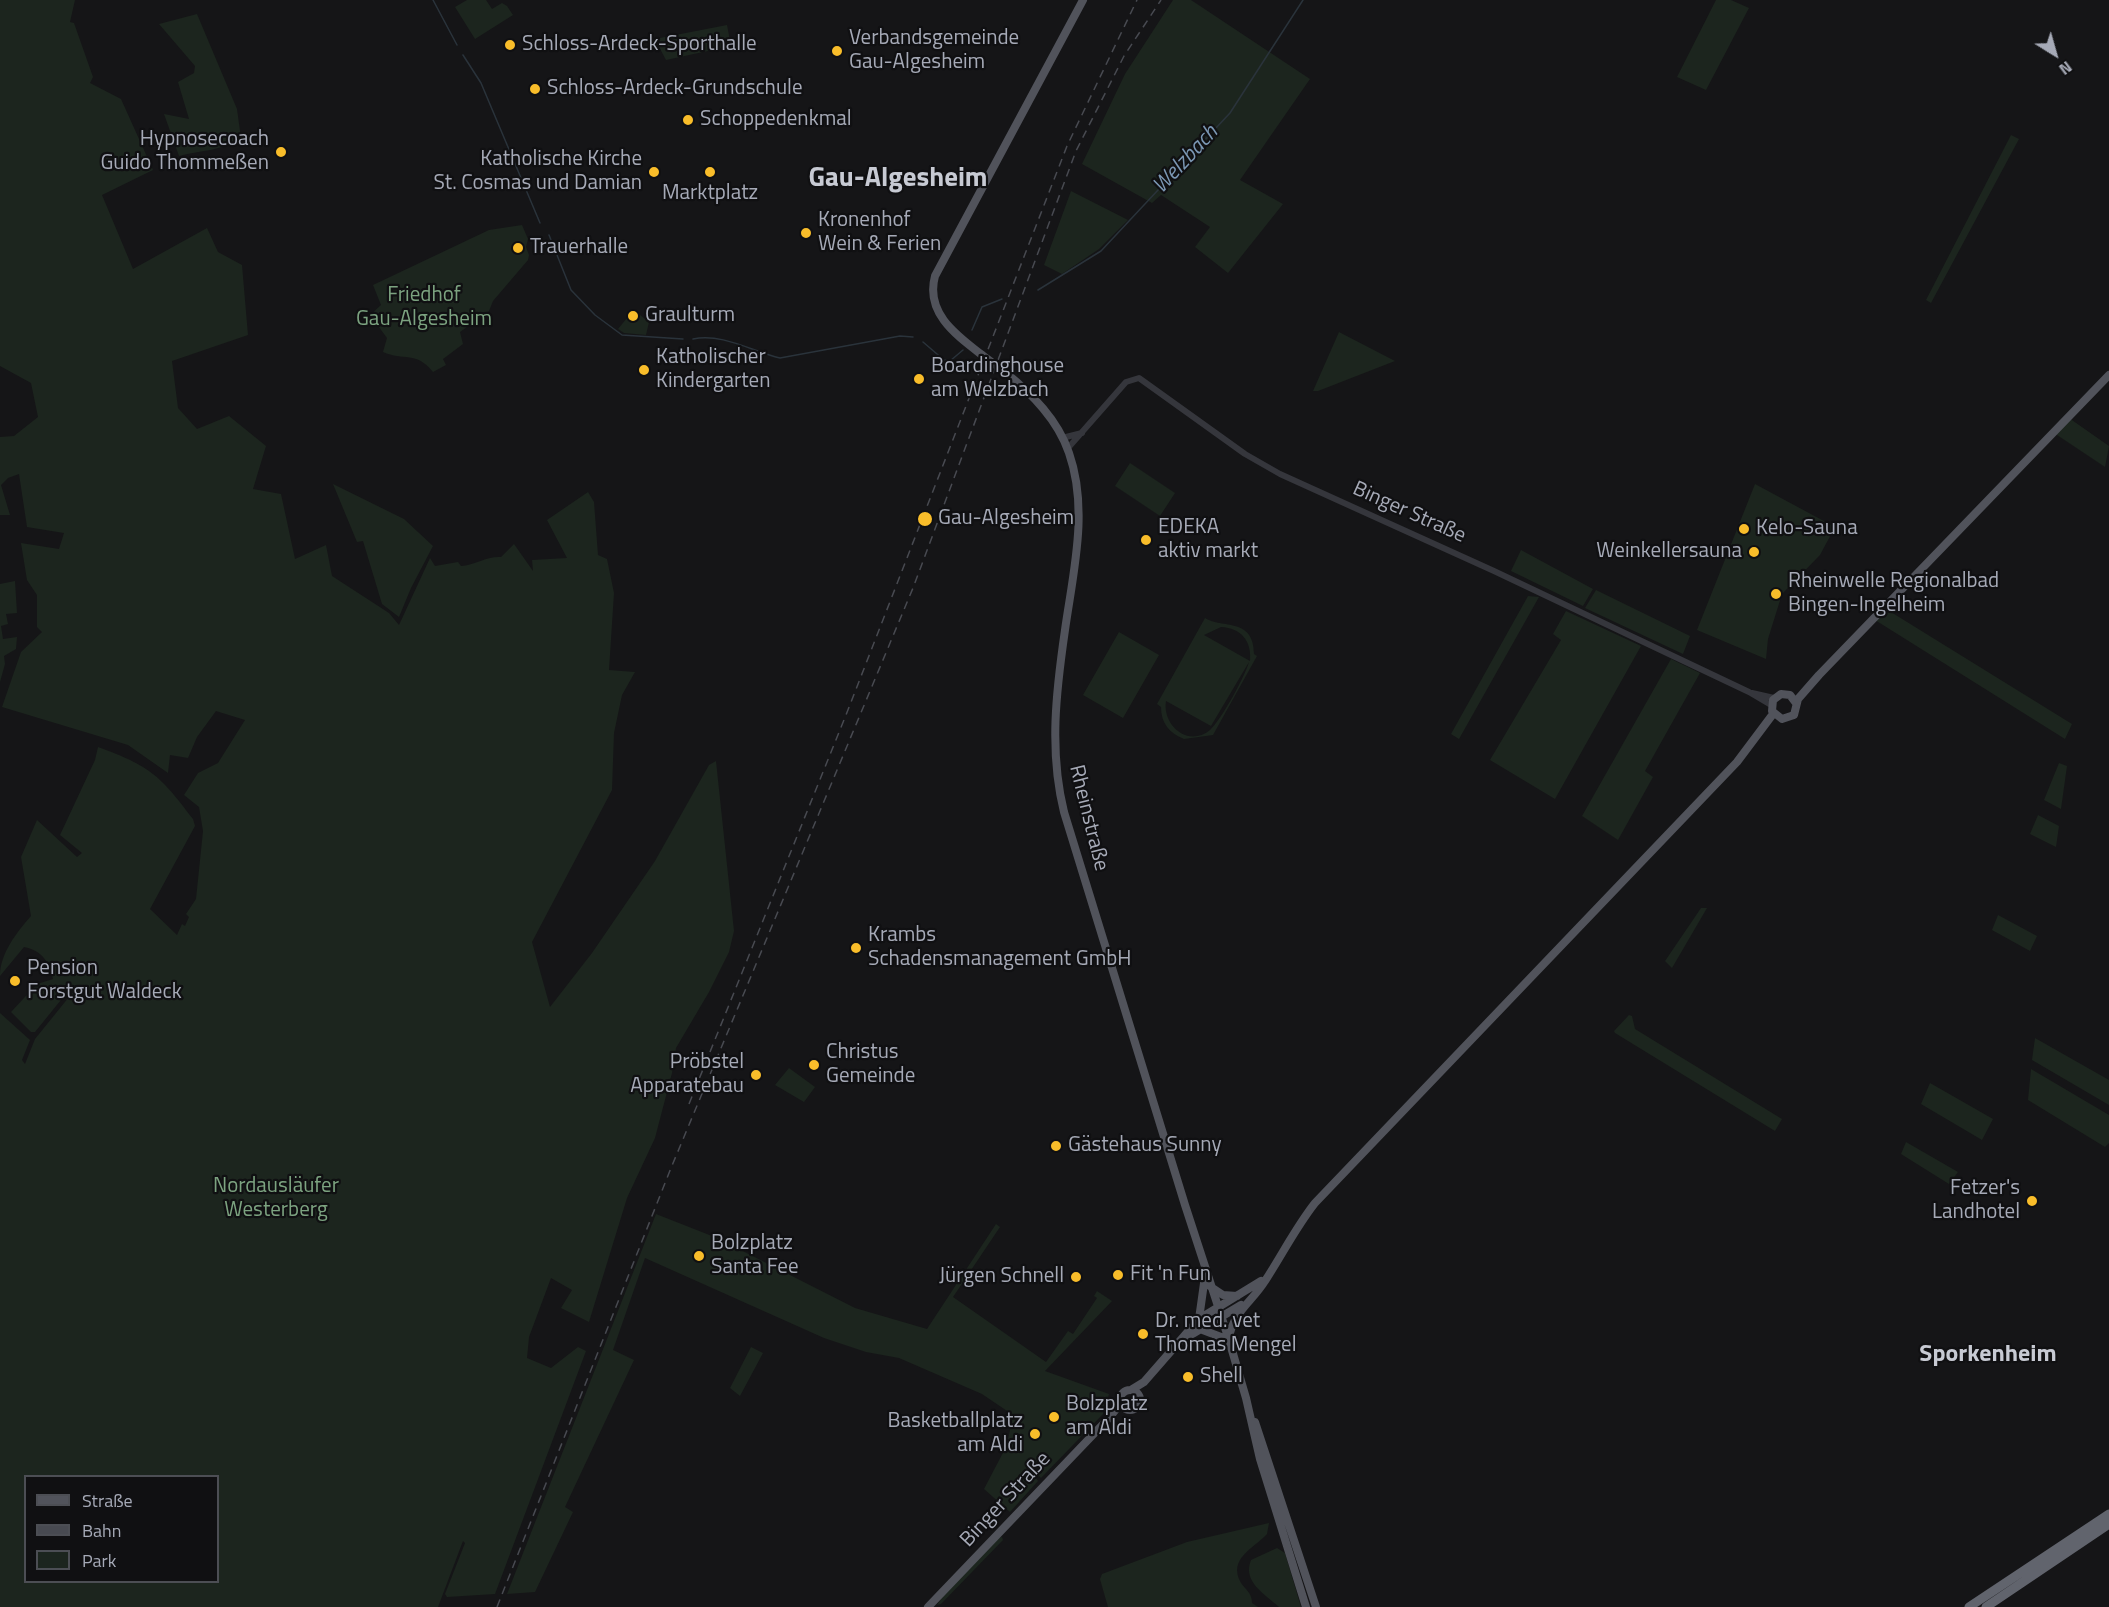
<!DOCTYPE html>
<meta charset="utf-8">
<style>
body{margin:0}
#map{position:relative;width:2109px;height:1607px;overflow:hidden;background:#151517;font-family:"Titillium Web",sans-serif}
canvas{display:block}
.legend{position:absolute;left:24px;top:1475px;width:195px;height:108px;box-sizing:border-box;background:#101012;border:2px solid #4c4e54;margin:0;padding:8px 10px;list-style:none;font-size:18px;color:#a6aab7}
.legend li{display:flex;align-items:center;gap:12px;height:30px}
.legend b{width:30px;border:2px solid #4c4e54}
.north{position:absolute;left:2025px;top:24px;width:60px;height:60px;-webkit-text-stroke:4px #101012;paint-order:stroke;rotate:143deg;font-size:16px;font-weight:700;line-height:24px;text-align:center;color:#a6aab7}
.north::after{content:'';display:block;margin:auto;width:21px;height:27px;background:#a6aab7;clip-path:polygon(50% 0,100% 100%,50% 72%,0 100%)}
</style>
<div id="map">
<canvas width="2109" height="1607"></canvas>
<ul class="legend">
<li><b style="height:8px;background:#51535b"></b>Straße</li>
<li><b style="height:8px;background:#484a51"></b>Bahn</li>
<li><b style="height:16px;background:#1c251e"></b>Park</li>
</ul>
<div class="north">N</div>
</div>
<script>
const context = document.querySelector('canvas').getContext('2d');
context.lineJoin = 'round';
function fillPath(path, color) { context.fillStyle = color; context.fill(path, 'evenodd'); }
function trace(path, color, width, dash) { context.strokeStyle = color; context.lineWidth = width; context.lineCap = dash ? 'butt' : 'round'; context.setLineDash(dash || []); context.stroke(path); }
function write(font, color, halo, rows, align = 'center') {
  context.font = font + ' "Titillium Web",sans-serif'; context.lineWidth = 4.5; context.setLineDash([]); context.textBaseline = 'middle'; context.strokeStyle = halo; context.fillStyle = color; for (const [text, x, y, turn = 0] of rows) {
    context.save(); context.translate(x, y); context.rotate((+turn || 0) * Math.PI / 180); context.textAlign = isNaN(turn) ? turn : align; if (halo) context.strokeText(text, 0, 0); context.fillText(text, 0, 0); context.restore();
  }
}
const green = new Path2D(`
 M0,0H75L70,22L74,23L93,77L90,83L121,99L153,170L102,195L133,269L207,228L218,252L242,265L248,335L172,361L178,408L197,429L229,416L266,446L253,489L281,494L295,559L326,545L332,576L389,613L399,625L430,558L435,566L458,562L461,566C475,565 487,556 501,557L514,544L533,571L532,560L567,558L547,520L588,492L594,502L598,555L607,559L614,593L609,670L635,672L622,695L614,733L612,790L532,942L550,1007L592,953L655,861L709,765L716,761L734,931L729,952L709,992L676,1048L672,1073L655,1138L627,1198L589,1322L561,1308L572,1290L551,1278L529,1337L527,1358L551,1368L578,1347L586,1351L495,1594L447,1597L445,1594L465,1543L463,1541L438,1607H0V1013L30,1040L22,1060L25,1064L35,1039L73,992L69,990L35,1032H31L11,1012L37,984L53,979C49,962 43,951 24,947L0,976C0,954 16,933 31,916L21,857L37,820L77,857L82,853L60,835L95,760L98,747C150,766 160,775 193,819L195,826L150,909L177,935L182,924L185,926L189,917L186,914L196,899L203,831L199,807L184,795L198,773L218,763L245,720L216,711L197,737L188,758L170,755L168,773L128,745L2,707L21,652L42,632L37,627V595L27,580L21,543L59,549L64,533L27,527L19,474L8,478L1,485L10,515H0V437L14,436L38,417L31,383L0,366ZM26,1476H218V1582H26Z
 M467,0H486L492,9L502,3L507,6L513,15L475,39L455,7Z
 M1173,0H1191L1310,79L1240,180L1283,204L1228,273L1195,247L1210,227L1161,195L1152,203L1082,164L1125,74Z
 M1716,0H1731L1749,8L1706,90L1677,77Z
 M197,14L237,109L241,138C222,151 202,150 179,156L164,114L189,119L178,82L194,73L195,66L159,24Z
 M727,25L731,46L666,60L658,45L660,38L665,37Z
 M2011,135L2019,139L1931,303L1926,300Z
 M1071,191L1128,220L1099,249L1062,274L1044,265Z
 M522,225L528,239L526,247L529,255L528,260L493,301L489,311L460,332L463,344L443,359L446,365L433,372C417,351 403,361 383,352L387,338L370,315L381,305L373,285L489,230Z
 M640,315L649,322L646,335L624,333L618,329L627,318Z
 M1339,332L1395,361L1318,391H1313Z
 M2069,418L2109,446L2105,467L2054,433Z
 M1130,463L1175,493L1160,516L1115,486Z
 M333,484L404,519L433,546L411,588L399,617L382,604L363,541L357,542Z
 M1755,484L1835,527L1820,555L1782,594L1768,639L1766,659L1697,630Z
 M1521,550L1593,589L1583,606L1511,571Z
 M15,581L17,613L6,614L8,624L1,626L3,639L17,637L16,649L4,656L5,664L0,682V584Z
 M1596,590L1690,636L1683,654L1585,608Z
 M1528,596L1539,597L1459,739L1451,734Z
 M1886,609L2072,724L2065,739L1875,620Z
 M1566,611L1641,646L1555,799L1490,760L1561,640L1553,634Z
 M1205,618C1222,629 1254,617 1254,654L1257,656L1213,735L1184,739C1169,733 1161,723 1161,707L1157,704ZM1221,627C1241,628 1252,641 1250,661L1204,635ZM1249,662C1245,676 1222,719 1210,730C1188,748 1162,725 1166,701L1211,726Z
 M1119,632L1159,655L1123,718L1083,695Z
 M1671,659L1700,673L1645,771L1653,777L1618,840L1582,816Z
 M2059,763L2067,766L2061,809L2044,800Z
 M2038,815L2059,826L2056,847L2030,834Z
 M1701,908H1707L1672,968L1665,961Z
 M1998,915L2037,936L2030,951L1992,930Z
 M1629,1015L1632,1016L1635,1029L1782,1119L1775,1131L1615,1033L1614,1031Z
 M2035,1038L2109,1080V1105L2032,1060Z
 M789,1068L815,1087L804,1102L775,1085Z
 M2031,1069L2109,1115V1143L2105,1147L2028,1100Z
 M1930,1083L1993,1119L1982,1140L1921,1104Z
 M1906,1142L1958,1172L1949,1184L1901,1154Z
 M656,1214L717,1238L855,1308L927,1329L996,1224L1000,1227L953,1297L1046,1362L1068,1331L1073,1334L1097,1298L1094,1296L1097,1291L1112,1301L1045,1371L1109,1394L1103,1414L1041,1478L1039,1476L1036,1478L1038,1481L1010,1512L984,1489L1007,1445L1013,1415L982,1394L899,1358L866,1352L824,1338L645,1258L613,1350L634,1360L565,1507L573,1512L535,1592L507,1594Z
 M751,1347L763,1353L740,1396L730,1388Z
 M1269,1523L1267,1534C1255,1548 1227,1558 1241,1583C1246,1590 1252,1593 1252,1603L1258,1607H1108L1100,1579L1102,1574L1187,1542Z
 M998,1538L1002,1537L1003,1540L941,1604L937,1605L945,1593Z
 M1277,1548L1285,1553L1301,1607H1279C1265,1594 1242,1582 1251,1560Z`);
const stream = new Path2D(`
 M433,0L457,45
 M463,55L481,83L540,223
 M549,235L571,290L595,315L622,335L683,339
 M1038,290L1101,251L1230,113L1303,0
 M972,330L982,307L1002,299
 M693,339C723,333 751,351 780,358L900,336L913,337
 M923,342L944,360L950,361L963,350`);
const minor = new Path2D(`
 M1062,438L1082,433
 M1068,448L1126,382L1139,378L1245,454L1280,474L1494,571L1749,692L1771,705
 M1752,693L1774,698`);
const major = new Path2D(`
 M982,355C956,335 925,313 935,276L1083,0
 M1005,372C1032,394 1058,420 1069,453C1089,510 1073,573 1065,630C1056,692 1049,751 1064,812L1185,1205L1229,1340L1246,1398L1260,1459L1306,1607
 M1796,703L1790,695L1781,694L1773,700L1772,711L1782,719L1794,715L1798,699L1819,675L2109,375
 M1211,1287L1223,1295L1237,1296
 M1199,1319L1205,1276
 M1200,1329L1229,1340
 M1189,1336L1241,1305
 M1229,1338C1233,1312 1252,1302 1265,1281C1282,1255 1296,1227 1315,1203L1737,762L1773,714
 M1131,1390L1144,1382L1199,1319L1261,1281
 M1120 1400a10 10 0 1 1 20 0a10 10 0 1 1-20 0Z
 M1255,1422L1316,1607
 M928,1607L1109,1418L1121,1403`);
const highway = new Path2D(`
 M1969,1607L2109,1514
 M1986,1607L2109,1524`);
const rail = new Path2D(`
 M689,1104L846,715L1067,146L1137,0
 M497,1607L671,1168L913,588L1076,151L1124,56L1161,0`);
const majorBridge = new Path2D(`
 M982,355L1005,372`);
const markers = [
 [510,45,6,"#f9bd2a"],
 [837,51,6,"#f9bd2a"],
 [535,89,6,"#f9bd2a"],
 [688,120,6,"#f9bd2a"],
 [281,152,6,"#f9bd2a"],
 [654,172,6,"#f9bd2a"],
 [710,172,6,"#f9bd2a"],
 [806,233,6,"#f9bd2a"],
 [518,248,6,"#f9bd2a"],
 [633,316,6,"#f9bd2a"],
 [644,370,6,"#f9bd2a"],
 [919,379,6,"#f9bd2a"],
 [925,519,8,"#f9bd2a"],
 [1744,529,6,"#f9bd2a"],
 [1146,540,6,"#f9bd2a"],
 [1754,552,6,"#f9bd2a"],
 [1776,594,6,"#f9bd2a"],
 [856,948,6,"#f9bd2a"],
 [15,981,6,"#f9bd2a"],
 [814,1065,6,"#f9bd2a"],
 [756,1075,6,"#f9bd2a"],
 [1056,1146,6,"#f9bd2a"],
 [2032,1201,6,"#f9bd2a"],
 [699,1256,6,"#f9bd2a"],
 [1118,1275,6,"#f9bd2a"],
 [1076,1277,6,"#f9bd2a"],
 [1143,1334,6,"#f9bd2a"],
 [1188,1377,6,"#f9bd2a"],
 [1054,1417,6,"#f9bd2a"],
 [1035,1434,6,"#f9bd2a"]
];
const poiNames = [
 ["Verbandsgemeinde",849,39],
 ["Gau-Algesheim",849,63],
 ["Schloss-Ardeck-Sporthalle",522,45],
 ["Schloss-Ardeck-Grundschule",547,89],
 ["Schoppedenkmal",700,120],
 ["Hypnosecoach",269,140,"right"],
 ["Guido Thommeßen",269,164,"right"],
 ["Katholische Kirche",642,160,"right"],
 ["St. Cosmas und Damian",642,184,"right"],
 ["Marktplatz",710,194,"center"],
 ["Kronenhof",818,221],
 ["Wein & Ferien",818,245],
 ["Trauerhalle",530,248],
 ["Graulturm",645,316],
 ["Katholischer",656,358],
 ["Kindergarten",656,382],
 ["Boardinghouse",931,367],
 ["am Welzbach",931,391],
 ["Gau-Algesheim",938,519],
 ["EDEKA",1158,528],
 ["aktiv markt",1158,552],
 ["Kelo-Sauna",1756,529],
 ["Weinkellersauna",1742,552,"right"],
 ["Rheinwelle Regionalbad",1788,582],
 ["Bingen-Ingelheim",1788,606],
 ["Krambs",868,936],
 ["Schadensmanagement GmbH",868,960],
 ["Pension",27,969],
 ["Forstgut Waldeck",27,993],
 ["Christus",826,1053],
 ["Gemeinde",826,1077],
 ["Pröbstel",744,1063,"right"],
 ["Apparatebau",744,1087,"right"],
 ["Gästehaus Sunny",1068,1146],
 ["Fetzer's",2020,1189,"right"],
 ["Landhotel",2020,1213,"right"],
 ["Bolzplatz",711,1244],
 ["Santa Fee",711,1268],
 ["Fit 'n Fun",1130,1275],
 ["Jürgen Schnell",1064,1277,"right"],
 ["Dr. med. vet",1155,1322],
 ["Thomas Mengel",1155,1346],
 ["Shell",1200,1377],
 ["Bolzplatz",1066,1405],
 ["am Aldi",1066,1429],
 ["Basketballplatz",1023,1422,"right"],
 ["am Aldi",1023,1446,"right"]
];
const parkNames = [
 ["Friedhof",424,296],
 ["Gau-Algesheim",424,320],
 ["Nordausläufer",276,1187],
 ["Westerberg",276,1211]
];
const streetNames = [
 ["Binger Straße",1409,513,24],
 ["Rheinstraße",1088,818,76],
 ["Binger Straße",1006,1500,-47]
];
const waterNames = [
 ["Welzbach",1186,160,-47]
];
const quarterNames = [
 ["Sporkenheim",1988,1355]
];
const districtNames = [
 ["Gau-Algesheim",898,179]
];
fillPath(green, '#1c251e');
trace(stream, '#2a333b', 1.5);
trace(minor, '#35363c', 6);
trace(major, '#51535b', 8);
trace(highway, '#61646d', 9);
trace(rail, '#484a51', 1.5, [8, 6]);
trace(majorBridge, '#51535b', 8);
for (const [x, y, r, color] of markers) { const dot = new Path2D(); dot.arc(x, y, r, 0, 2 * Math.PI); context.fillStyle = color; context.fill(dot); trace(dot, '#101012', 2); }
write('21px', '#a6aab7', '#101012', poiNames, 'left');
write('21px', '#7ca380', '#101012', parkNames);
write('21px', '#a6aab7', '#101012', streetNames);
write('italic 22px', '#7b97b4', '#101012', waterNames);
write('bold 24px', '#c7cad3', '#101012', quarterNames);
write('bold 27px', '#c7cad3', '#101012', districtNames);
</script>
